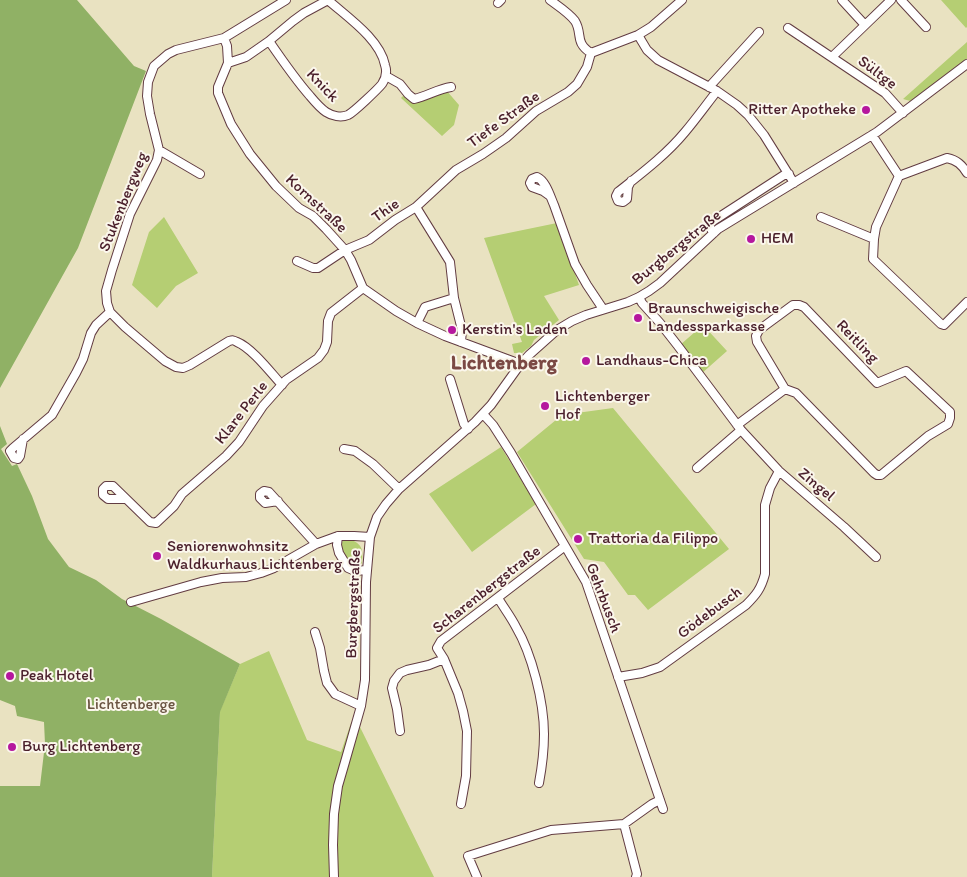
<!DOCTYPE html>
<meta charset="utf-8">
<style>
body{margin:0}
canvas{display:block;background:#e9e2c1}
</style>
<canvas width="967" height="877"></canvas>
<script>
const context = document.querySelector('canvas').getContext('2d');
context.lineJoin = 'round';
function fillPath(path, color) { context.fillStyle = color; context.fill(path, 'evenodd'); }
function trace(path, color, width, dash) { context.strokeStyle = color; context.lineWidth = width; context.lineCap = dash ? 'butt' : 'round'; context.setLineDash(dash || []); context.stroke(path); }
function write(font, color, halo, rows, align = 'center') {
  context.font = font + ' Itim,sans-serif'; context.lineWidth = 4; context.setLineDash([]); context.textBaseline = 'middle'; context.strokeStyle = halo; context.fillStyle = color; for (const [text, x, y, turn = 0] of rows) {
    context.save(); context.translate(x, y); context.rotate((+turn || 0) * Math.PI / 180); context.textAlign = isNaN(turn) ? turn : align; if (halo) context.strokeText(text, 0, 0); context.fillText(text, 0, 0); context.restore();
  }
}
const green = new Path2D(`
 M941,0H967V27L966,28Z
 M967,42V59L914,102L903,99Z
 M446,90L459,105L454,125L442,136L401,98L405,94L411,100Z
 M164,217L198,273L176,286L157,308L132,285L149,232Z
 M557,223L579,285L544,296L559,320L534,340L531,346L522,353H514L512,344L522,342L484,238Z
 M703,325L727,351L701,374L680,345Z
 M613,408L729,549L648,610L635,595H628L604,562L584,559L517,452L562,415Z
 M501,447L536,504L472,552L429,494Z
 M350,539C363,545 363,549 362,563L358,566L353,565L345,555L341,546L343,540Z
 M269,651L307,740L341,752L351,723L359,725L434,877H212L220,711L240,664Z`);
const forest = new Path2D(`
 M0,0H77L134,66L146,71L78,248L0,388Z
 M0,426L7,444L1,449L12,466L17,464L32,496L48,539L69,567L96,580L122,599L161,619L240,664L220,712L212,877H0V786H40L45,744L44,722L17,716L15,706L0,700Z`);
const minor = new Path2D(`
 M550,0C558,6 569,13 575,21C583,34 574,42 591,53
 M842,0L865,25
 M901,0L926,27
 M498,3L501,0
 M788,28L885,93L903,113
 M638,35L647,50L658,60L717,91L737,105L748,115L764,135L794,183
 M224,38L227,46L228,63L218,87V93L231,124L250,154L276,186L299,208L313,216L326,229L345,250L351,260L363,288L396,311L417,323L445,336L515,362L519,366
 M269,41L293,21L304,13L328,0
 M591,53L638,35L651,27L682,0
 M832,57L891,0
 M228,63L246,57L269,41C282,60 295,79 310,96C315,102 320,108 326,112C332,116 341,118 348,115C354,112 378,89 382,84C386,78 387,71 385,65C380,39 347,17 328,0
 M386,76L400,84L408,94L414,99C427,96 438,89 451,87
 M709,87L759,32
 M872,135L899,176
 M159,150L200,174
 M967,173C962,165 957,160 947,158L899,176L876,227L874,239L873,259L941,324L944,325L967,302
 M631,181L628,187L627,199L623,202L618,201L616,196L618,192C642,173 666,155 685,132C696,119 706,105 717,91
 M550,196L543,191L532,187L530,183L532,179L537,177C546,181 550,196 554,205L575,264L587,285L603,309
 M416,207L450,262L454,298L462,330L461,342
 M821,217L874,239
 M714,233L708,225L710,223L784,175L789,174
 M297,261L313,268H318L345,250L369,240L395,220L416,207L456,170L483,154L506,138L536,111L568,92L577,84L587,67L591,53
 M639,297L642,303L660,323L678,346L741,430L779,471L844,527L876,557
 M793,305H799L804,307L877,383L906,371L950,412V418L948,424L928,436L881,475H877L874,473L796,393L785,389L757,342L756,336L759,330Z
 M110,312L125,327L165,361L176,367L183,368L190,365L229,341C233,340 233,340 237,342C252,348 271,373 282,385
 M417,323L425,307L454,298
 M450,379L464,424L468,429
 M483,414L493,425L511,453L586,582L663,809
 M737,425L785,389
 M23,439L20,456L18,459L14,458L10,451L13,448L52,415L76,373L83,359L91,333L96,325L110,312L107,303L106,291L112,270L130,214L157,160L159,150L150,114L147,96L148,82L154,66L168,54L176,50L224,38L286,0
 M344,449L355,451L373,464L399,489
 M697,468L741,430
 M125,499H108L103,495V489L106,486H113L150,522L156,523L174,506L182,494L226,456L239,442L263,406L286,380L318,358L324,350L327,342L328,321L331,313L363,288
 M278,501L265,503L260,498V494L264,491L269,492L316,544
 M338,536L337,545L339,553L348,568L355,571L366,570
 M498,598C504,608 511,617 516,627C532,654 544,702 544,734C544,750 542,767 539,783
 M131,602L201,582L222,578L246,577L261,573L274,568L316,544L338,536H354L370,537
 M315,632L320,648L324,671L327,683L335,694L361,706
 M618,677L642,673L660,667L746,605C756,595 761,589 765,574V505L770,488L779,471
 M400,731L397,709L392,688L394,681L400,673L407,670L429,665L444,659
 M461,804L466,776L467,731L463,711L458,693L444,659L437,648L441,641L565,546
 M624,824L637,874L636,877
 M334,877L333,845L334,814L338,786L345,762L361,706L365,680L366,582L370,537L377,517L386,504L399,489L475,422L491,405L519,366L529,355L557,330L572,321L586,315L628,302L639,297L649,291L660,283L718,229L877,132L967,64
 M477,877L468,856L551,830L624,824L652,804L660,800`);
const markers = [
 [866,110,5,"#b5179e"],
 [751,239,5,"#b5179e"],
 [638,318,5,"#b5179e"],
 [452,330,5,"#b5179e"],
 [586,361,5,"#b5179e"],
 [545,406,5,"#b5179e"],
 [578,539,5,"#b5179e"],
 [157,556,5,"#b5179e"],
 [10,676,5,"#b5179e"],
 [12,747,5,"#b5179e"]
];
const streetNames = [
 ["Sültge",877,73,37],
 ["Knick",322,86,46],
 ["Tiefe Straße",504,120,-36],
 ["Stukenbergweg",124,202,-68],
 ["Kornstraße",316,204,43],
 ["Thie",386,211,-35],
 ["Burgbergstraße",677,248,-39],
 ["Reitling",857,342,46],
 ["Klare Perle",242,413,-52],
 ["Zingel",816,485,40],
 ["Scharenbergstraße",487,590,-38],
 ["Gehrbusch",603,598,69],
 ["Burgbergstraße",354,604,-88],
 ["Gödebusch",710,613,-37]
];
const poiNames = [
 ["Ritter Apotheke",856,110,"right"],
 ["HEM",761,239],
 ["Braunschweigische",648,309],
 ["Landessparkasse",648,327],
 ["Kerstin's Laden",462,330],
 ["Landhaus-Chica",596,361],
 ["Lichtenberger",555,397],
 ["Hof",555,415],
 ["Trattoria da Filippo",588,539],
 ["Seniorenwohnsitz",167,547],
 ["Waldkurhaus Lichtenberg",167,565],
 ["Peak Hotel",20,676],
 ["Burg Lichtenberg",22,747]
];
const parkNames = [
 ["Lichtenberge",131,705]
];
const districtNames = [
 ["Lichtenberg",504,364]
];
fillPath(green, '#b5ce73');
fillPath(forest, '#90b165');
trace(minor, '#623c42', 10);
trace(minor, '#fff', 8);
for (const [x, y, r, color] of markers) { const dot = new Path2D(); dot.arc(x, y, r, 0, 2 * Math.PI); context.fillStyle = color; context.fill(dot); trace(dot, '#fbf7ec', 2); }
write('16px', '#4a1f2b', '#fbf7ec', streetNames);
write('16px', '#4a1f2b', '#fbf7ec', poiNames, 'left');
write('16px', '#6a5441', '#fbf7ec', parkNames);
write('bold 21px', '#7b4944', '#fbf7ec', districtNames);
</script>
